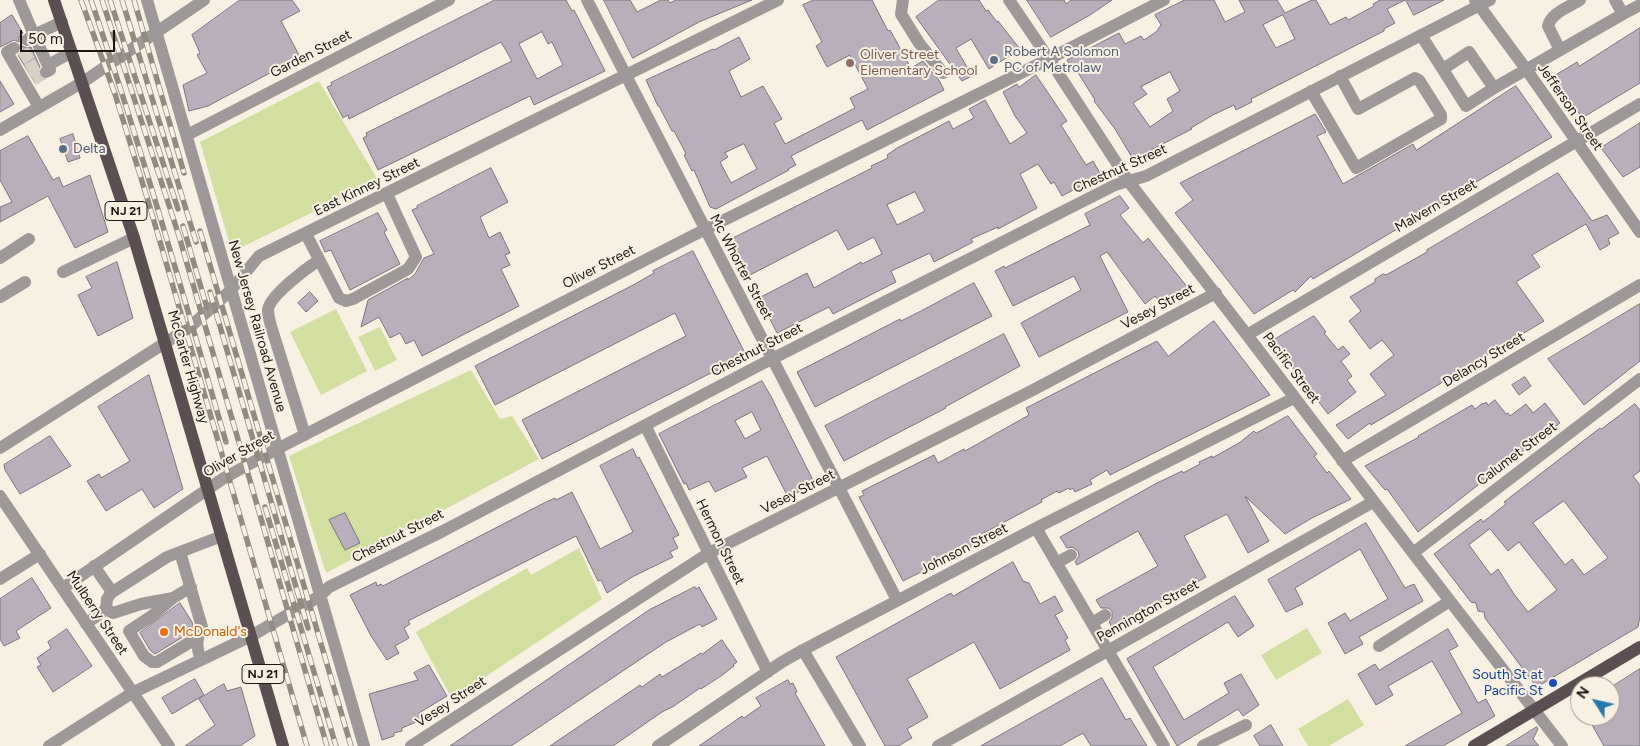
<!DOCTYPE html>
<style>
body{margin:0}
#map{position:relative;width:1640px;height:746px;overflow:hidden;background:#f9f0e4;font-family:Figtree,sans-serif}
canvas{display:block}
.north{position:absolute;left:1570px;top:676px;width:50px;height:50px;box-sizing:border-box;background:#f9f0e4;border:1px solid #a09a91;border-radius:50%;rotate:305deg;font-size:14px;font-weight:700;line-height:20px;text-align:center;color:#1b1814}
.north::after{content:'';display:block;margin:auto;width:18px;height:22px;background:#2679aa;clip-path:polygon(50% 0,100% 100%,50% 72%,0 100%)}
.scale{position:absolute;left:20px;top:30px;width:95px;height:22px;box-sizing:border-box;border:2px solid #1b1814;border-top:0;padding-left:6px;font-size:15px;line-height:18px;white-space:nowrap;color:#1b1814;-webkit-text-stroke:4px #f9f0e4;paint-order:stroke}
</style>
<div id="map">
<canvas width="1640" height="746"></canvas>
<div class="north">N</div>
<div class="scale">50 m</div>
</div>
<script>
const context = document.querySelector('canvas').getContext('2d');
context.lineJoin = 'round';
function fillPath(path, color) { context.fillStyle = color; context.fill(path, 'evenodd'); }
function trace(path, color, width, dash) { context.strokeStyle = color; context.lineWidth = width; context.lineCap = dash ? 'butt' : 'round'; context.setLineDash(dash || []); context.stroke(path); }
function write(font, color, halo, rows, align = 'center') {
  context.font = font + ' Figtree,sans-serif'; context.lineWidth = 4; context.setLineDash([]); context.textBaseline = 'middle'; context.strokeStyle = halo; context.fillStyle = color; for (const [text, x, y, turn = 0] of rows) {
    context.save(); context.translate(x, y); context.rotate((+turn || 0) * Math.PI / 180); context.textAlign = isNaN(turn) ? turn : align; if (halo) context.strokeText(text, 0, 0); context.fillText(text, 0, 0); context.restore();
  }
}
const green = new Path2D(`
 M319,81L378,180L232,252L200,142Z
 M336,309L367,371L321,395L290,332Z
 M380,327L397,360L375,371L358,337Z
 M471,370L500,419L512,416L539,459L326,573L289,456Z
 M579,548L602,599L452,699L416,632L527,568L531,575Z
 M1307,628L1322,653L1276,680L1261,655Z
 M1348,699L1364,725L1329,746H1308L1298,729Z`);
const building = new Path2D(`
 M240,0H292L300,11L281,21L300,57L208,106L189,111L183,85L207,73L197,55L200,53L192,35Z
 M495,0H566L572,11L574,10L605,71L534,105L530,96L378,170L363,138L367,136L366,133L512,61L501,42L349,119L348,115L343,118L327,87L332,85L331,83ZM542,32L548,44L552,42L563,65L537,79L519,44Z
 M604,0H630L637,12L661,0H668L670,3L676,0H752L699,22L633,58Z
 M814,0H872L888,31L890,30L911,68L923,61L939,80L944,90L867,130L862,120L791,156L796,165L788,169L789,170L716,209L710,207L694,170L692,171L684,155L686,154L681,144L674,131H672L659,106H658L646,80L713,49L714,50L739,37L750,59L729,71L741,97L763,86L782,119L774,123L785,144L855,108L850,98L868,89L850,55L827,67L816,46L822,42L803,5ZM744,144L757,169L731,183L720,162L728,157L725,153Z
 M939,0H979L986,11L988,10L997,22L998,21L1020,49L989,69L971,39L956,48L972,76L962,81L916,17Z
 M1027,0H1064L1066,4L1071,0H1112L1090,15L1051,37Z
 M1185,0H1214L1225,22L1245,12L1239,0H1277L1285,13L1312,0H1316L1330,25L1346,17L1348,20L1374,6L1373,4L1380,0H1405L1387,9L1395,23L1384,29V31L1251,99L1252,102L1236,110L1234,105L1213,115L1191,128L1192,129L1133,159L1115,129L1094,101L1095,100L1077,71L1074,72L1067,60L1119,33L1125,44L1141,36L1144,40L1156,32L1161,25L1155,15ZM1283,15L1295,39L1276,48L1263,25ZM1170,72L1180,91L1167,99L1173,111L1150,127L1133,103L1147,94L1141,87Z
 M1406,0H1444L1414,15Z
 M12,15L23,33L19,37V42L14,40L0,47V23Z
 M1640,28V83L1582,118L1554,76L1577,62L1579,66Z
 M22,46L27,48L31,47L40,67L38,72L41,79L35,83L18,55L21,52Z
 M1036,75L1067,121L1061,125L1086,165L1093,161L1101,175L1062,196L1054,182L1051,184L1038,164L1020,174L1037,208L998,229V227L971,239L973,242L934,262L930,253L891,271L896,282L833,314L829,307L777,333L759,298L807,273L814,288L861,262L862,264L882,254L874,237L848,250L837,230L748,276L729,240L872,168L871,166L888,158L887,155L897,148L932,130L949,121L953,129L974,118L969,109L985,100L1010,144L1027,133L1015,116L1003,92L1017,84L1019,87ZM915,192L925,211L897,225L887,205Z
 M0,81L14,104L0,112Z
 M1516,86L1552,137L1313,279L1311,276L1295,292L1293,290L1254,314L1175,213L1193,200L1180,183L1315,114L1326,132L1317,136L1343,184L1413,144L1416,150Z
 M1640,123V167L1623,177L1601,148Z
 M73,134L80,158L68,162L60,139Z
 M28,136L53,180L59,177L63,187L90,175L108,232L75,248L48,196L0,222V207L12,202L0,180V151Z
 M491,168L508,202L480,217L489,238L500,232L510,253L505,255L510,265L501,269L519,306L422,356L414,340L406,344L400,333L390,338L379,317L361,327L368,300L408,278V280L415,274L424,258L434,254L412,210L417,208V206Z
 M1558,173L1592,221L1607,215L1619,233L1608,239L1610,244L1600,250L1586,224L1532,255L1540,267L1516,282L1544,321L1398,409L1371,425L1370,423L1348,439L1336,425L1386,395L1370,374L1394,355L1382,340L1370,349L1349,321L1361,311L1350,297L1375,282V279L1383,274L1386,275L1427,252V250Z
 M1120,196L1129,208L1120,215L1143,243L1148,238L1189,289L1169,305L1167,302L1163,306L1155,296L1145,304L1107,252L1100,256L1128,312L1039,357L1021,323L1081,290L1074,276L1013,306L995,271L1004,266L1005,268L1009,266L1090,225L1085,214Z
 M378,213L387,230L384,232L400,264L350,290L331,250L325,252L320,241Z
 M693,251L746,355L737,359L738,361L707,375L542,459L522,420L686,336L675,313L495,405L475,366L635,284L654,273L653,271Z
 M117,262L133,318L98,336L78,295L92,288L86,277Z
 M974,283L992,316L815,407L797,372L900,319L901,321L921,311Z
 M310,292L318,301L306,312L298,303Z
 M1640,304V361L1584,405L1548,359Z
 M1314,316L1326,332L1324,333L1338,350L1343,346L1350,354L1341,361L1352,376L1347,380L1356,392L1328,414L1272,341Z
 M1214,321L1270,395L1110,475L1107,470L1090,480L1092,484L1075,492L1073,488L1070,490L1069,488L1059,493L1057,491L1041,500L1042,502L978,536L981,542L903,581L859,497L864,495L862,491L934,455L938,463L964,449L965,451L1029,415L1026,408L1157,341L1168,356Z
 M1004,334L1020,366L945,407L946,408L844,461L825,426Z
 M149,375L183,489L154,508L142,489L106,511L87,481L99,474L101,478L130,461L98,407Z
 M1525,377L1531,386L1519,395L1512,385Z
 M762,381L772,398L780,415L815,484L788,497L767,456L742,468L747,477L715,492L709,481L689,490L686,483L684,484L659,434ZM752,412L761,430L745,439L735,421Z
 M1495,400L1506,414L1508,413L1510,416L1526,404L1533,413L1545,403L1560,423L1505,465L1503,463L1485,477L1487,478L1418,532L1387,489L1385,490L1365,466L1419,437L1418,436L1472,405L1475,409L1483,403L1484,404L1486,402L1488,405Z
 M1635,404L1640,410V471L1633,476L1640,485V616L1638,627L1540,685H1535L1485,618L1484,612L1478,611L1476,603L1471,602L1434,554L1481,519L1483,522L1506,504L1504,502L1600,428L1601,429ZM1564,501L1608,558L1584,575L1572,559L1565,565L1533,523ZM1490,529L1508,551L1519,542L1557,590L1528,612L1514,594L1498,569L1491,575L1469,545Z
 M1288,416L1317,454L1314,456L1327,473L1329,471L1351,499L1312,518L1285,534L1245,496L1269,541L1248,553L1227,514L1184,536L1206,577L1113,629L1109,622L1112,618V611L1108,608H1101L1096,600L1158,566L1138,531L1077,565L1075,562L1079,556L1078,551L1072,547L1067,548L1060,537L1155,484L1182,471L1183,473L1200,464L1199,462L1212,456V458L1239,443L1254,431L1256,433Z
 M50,436L71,466L20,494L5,470L4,465Z
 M633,449L637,458L639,457L679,535L673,538L678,548L670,552L673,557L634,576L607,593L601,580L598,581L576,536L408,621L410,624L404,628L409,638L395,646L399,653L387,660L371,636L350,595L376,582L377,586L381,584L383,586L544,503L555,498L556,500L572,492L600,549L633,532L600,466Z
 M345,513L360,543L345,550L329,520Z
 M1366,523L1405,588L1414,584L1423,601L1359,637L1363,644L1345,654L1328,623L1345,613L1350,621L1388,599L1360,549L1295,588L1303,604L1286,612L1268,580Z
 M1013,562L1023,581L1029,583L1040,604L1055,596L1063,611L1055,615L1068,638L1065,640L1070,650L1000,689L974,642L907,679L928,717L907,729L912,738L898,746H885L836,657L951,593L953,596Z
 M32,578L51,608L16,631L20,638L4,646L0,639V599Z
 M695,587L696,589L699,587L717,619L702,627L700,624L666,642L511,746H450L649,610Z
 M1235,596L1254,626L1238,637L1228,622L1153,667L1184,720L1229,693L1224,683L1241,674L1259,705L1243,716L1238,709L1177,746L1127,659Z
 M180,603L192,622L193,626L191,632L155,654L150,650L140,633Z
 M67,629L92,666L53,692L37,667L41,665L37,658L51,648L48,642Z
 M1448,629L1458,646L1449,651L1478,703L1486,699L1495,716L1443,746H1405L1462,713L1432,661L1388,686L1393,695L1376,705L1358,674L1375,664L1379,670Z
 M722,640L737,662L733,665L734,666L721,676L701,689L700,688L674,706L662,712L613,746H550L640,685L642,687L660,674L662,677L701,653L702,654Z
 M429,665L447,696L419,713L421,719L416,720V722L402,728V731L394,733V736L382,740L369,694L418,680L414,673Z
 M1640,669V746H1604L1591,723L1602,716H1610V688Z
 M1102,678L1126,720L1130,718L1147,746H1091L1083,733L1060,746H981Z
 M195,679L204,695L172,714L162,698Z
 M788,680L790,684L793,683L797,692L795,693L825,746H699L742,716L744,718L761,706L756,698Z
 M224,684L227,691L241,687L255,736L240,746H185L215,725L199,699Z
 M1271,725L1283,746H1260L1254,736Z
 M1537,727L1538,729L1533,739L1539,746H1506Z`);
const minorTunnel = new Path2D(`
 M21,59L33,51
 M27,70L40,63
 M33,80L46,72`);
const minor = new Path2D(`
 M19,0L34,35L27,40
 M147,0L364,746
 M587,0L897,600
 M903,0L901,14L919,43L943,73
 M1009,0L1049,59L1129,182L1247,335L1413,553L1562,746
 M1475,0L1526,69L1640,232
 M1623,14L1640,5
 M1421,35L1466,106L1494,88L1469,52L1443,69
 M14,48L7,52L39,107
 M1560,50L1548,26C1551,13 1569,7 1580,0
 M48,65L72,52
 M46,72L50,70L34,35L62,22
 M1494,88L1623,14L1615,0
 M1311,91L1356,168L1441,119V115L1419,80L1415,78L1358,109L1340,76
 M0,130L83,82L204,0
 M187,135L449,0
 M306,234L339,298L346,301L353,299L408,269L416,257L387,194
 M0,258L29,239
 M63,272L134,238
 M0,297L25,282
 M1247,335L1640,104
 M645,425L768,672
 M305,435L271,326C270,322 268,315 268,310C269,296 307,268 319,260
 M0,448L190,327L231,290L259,256L778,0
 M1342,461L1640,285
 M0,496L169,746
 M1036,528L1164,746
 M180,552L222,536
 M1413,553L1640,379
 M1056,563L1071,555
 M94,566L112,592
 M0,579L40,554
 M63,588L224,478L277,449L692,236L1049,59L1164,0
 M173,598L153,615L129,631L144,656L152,662H157L197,638
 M106,609L107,599L111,593L167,557L180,552L202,627C196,640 196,646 201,660
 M106,609L113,613L141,604L173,598L191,587
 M1092,623L1105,615
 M86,624L106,609
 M1379,646L1450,601
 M803,650L860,746
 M49,746L132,693L251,636L320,596L329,587L443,531L758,366L1115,185L1146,176L1490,0
 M411,746L709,553L1033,390L1216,293
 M658,746L782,662L803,650L1036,528L1294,398
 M938,746L1373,502
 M1203,746L1246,725`);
const major = new Path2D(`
 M54,0L134,238L283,746
 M1474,746L1640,647`);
const rail = new Path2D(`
 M81,0L115,94L149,204L307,746
 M91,0C141,146 183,294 226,442
 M102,0L179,236L327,746
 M110,0L178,209
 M122,0L196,242
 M134,0L184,173
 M183,226L207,308
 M200,231L351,746
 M210,292L308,628
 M265,507L336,746`);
const markers = [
 [994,60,5,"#5c6f8a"],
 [850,63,5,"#8d6e63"],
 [63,149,5,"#5c6f8a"],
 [164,632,5,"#e8710a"],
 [1553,683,5,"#1a4fb4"]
];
const shields = [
 [126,211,42],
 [263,674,42]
];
const shieldNames = [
 ["NJ 21",126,211],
 ["NJ 21",263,674]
];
const serviceNames = [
 ["Robert A Solomon",1004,52],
 ["PC of Metrolaw",1004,68],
 ["Delta",73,149]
];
const streetNames = [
 ["Garden Street",311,54,-27],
 ["Jefferson Street",1570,107,55],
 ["Chestnut Street",1120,169,-24],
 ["East Kinney Street",367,187,-26],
 ["Malvern Street",1436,206,-30],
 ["Oliver Street",599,267,-27],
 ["Mc Whorter Street",741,267,62],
 ["Vesey Street",1158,307,-28],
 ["New Jersey Railroad Avenue",257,326,74],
 ["Chestnut Street",757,350,-27],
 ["Delancy Street",1484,360,-31],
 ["McCarter Highway",188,367,74],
 ["Pacific Street",1291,368,53],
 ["Oliver Street",239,454,-30],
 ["Calumet Street",1517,454,-37],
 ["Vesey Street",798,492,-27],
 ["Chestnut Street",398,536,-27],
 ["Hermon Street",720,542,64],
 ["Johnson Street",964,549,-27],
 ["Pennington Street",1148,611,-29],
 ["Mulberry Street",97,613,56],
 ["Vesey Street",451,702,-33]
];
const educationNames = [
 ["Oliver Street",860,55],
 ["Elementary School",860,71]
];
const foodNames = [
 ["McDonald's",174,632]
];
const transitNames = [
 ["South St at",1543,675],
 ["Pacific St",1543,691]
];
fillPath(green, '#d2dfa1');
fillPath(building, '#b8afba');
trace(building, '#7d757f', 1);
trace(minorTunnel, '#d8d0c5', 12, [12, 6]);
trace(minor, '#9f9899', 12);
trace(major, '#5b4f51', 12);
trace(rail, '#918b82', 5.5);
trace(rail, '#f9f0e4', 4, [11]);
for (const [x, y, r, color] of markers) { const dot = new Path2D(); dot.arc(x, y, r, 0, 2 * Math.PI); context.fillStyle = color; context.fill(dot); trace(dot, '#f9f0e4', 2); }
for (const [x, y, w] of shields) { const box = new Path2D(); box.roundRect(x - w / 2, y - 9.5, w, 19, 4); context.fillStyle = '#f9f0e4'; context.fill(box); trace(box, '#1b1814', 1); }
write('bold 12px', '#1b1814', null, shieldNames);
write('14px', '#4e5e75', '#f9f0e4', serviceNames, 'left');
write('14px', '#1b1814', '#f9f0e4', streetNames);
write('14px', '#785e54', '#f9f0e4', educationNames, 'left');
write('14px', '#c56008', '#f9f0e4', foodNames, 'left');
write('14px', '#164399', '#f9f0e4', transitNames, 'right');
</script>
